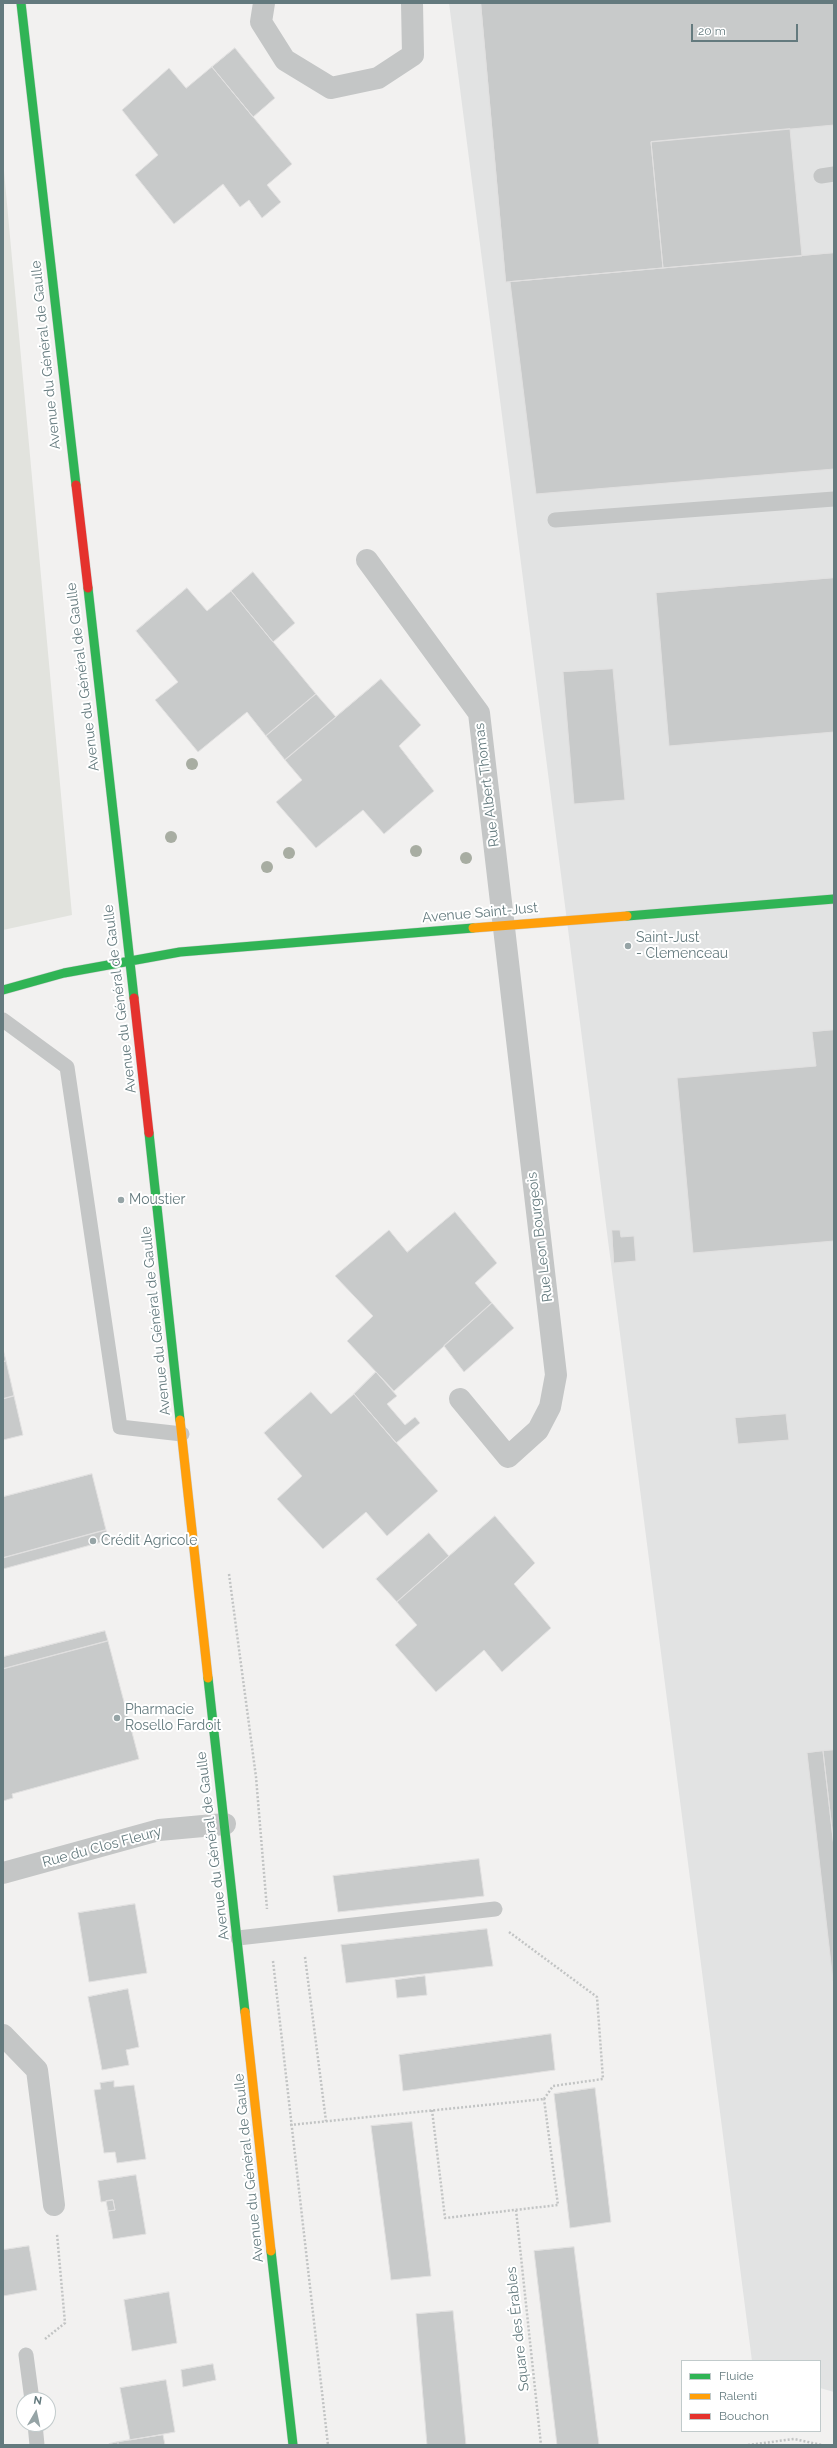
<!DOCTYPE html>
<meta charset="utf-8">
<style>
body{margin:0}
#map{position:relative;width:837px;height:2448px;overflow:hidden;background:#f2f1f0;font-family:Raleway,sans-serif}
canvas{display:block}
.frame{position:absolute;inset:0;border:4px solid #647a7e;pointer-events:none}
.legend{position:absolute;left:681px;top:2360px;width:140px;height:72px;box-sizing:border-box;background:#fff;border:1px solid #c1cacb;margin:0;padding:5px 7px;list-style:none;font-size:12px;color:#647a7e}
.legend li{display:flex;align-items:center;gap:8px;height:20px}
.legend b{width:20px;border:1px solid #c1cacb}
.north{position:absolute;left:16px;top:2392px;width:40px;height:40px;box-sizing:border-box;background:#fff;border:1px solid #c1cacb;border-radius:50%;rotate:9deg;font-size:11px;font-weight:700;line-height:16px;text-align:center;color:#647a7e}
.north::after{content:'';display:block;margin:auto;width:14px;height:18px;background:#96a4a6;clip-path:polygon(50% 0,100% 100%,50% 72%,0 100%)}
.scale{position:absolute;left:691px;top:24px;width:107px;height:18px;box-sizing:border-box;border:2px solid #647a7e;border-top:0;padding-left:5px;font-size:12px;line-height:14px;white-space:nowrap;color:#647a7e;-webkit-text-stroke:3px #fff;paint-order:stroke}
</style>
<div id="map">
<canvas width="837" height="2448"></canvas>
<div class="frame"></div>
<ul class="legend">
<li><b style="height:5px;background:#30b455"></b>Fluide</li>
<li><b style="height:5px;background:#ff9f0a"></b>Ralenti</li>
<li><b style="height:5px;background:#e5322d"></b>Bouchon</li>
</ul>
<div class="north">N</div>
<div class="scale">20 m</div>
</div>
<script>
const context = document.querySelector('canvas').getContext('2d');
context.lineJoin = 'round';
function fillPath(path, color) { context.fillStyle = color; context.fill(path, 'evenodd'); }
function trace(path, color, width, dash) { context.strokeStyle = color; context.lineWidth = width; context.lineCap = dash ? 'butt' : 'round'; context.setLineDash(dash || []); context.stroke(path); }
function write(font, color, halo, rows, align = 'center') {
  context.font = font + ' Raleway,sans-serif'; context.lineWidth = 4; context.setLineDash([]); context.textBaseline = 'middle'; context.strokeStyle = halo; context.fillStyle = color; for (const [text, x, y, turn = 0] of rows) {
    context.save(); context.translate(x, y); context.rotate((+turn || 0) * Math.PI / 180); context.textAlign = isNaN(turn) ? turn : align; if (halo) context.strokeText(text, 0, 0); context.fillText(text, 0, 0); context.restore();
  }
}
const built = new Path2D(`
 M449,3H834V2392L820,2388V2361H752Z`);
const green = new Path2D(`
 M3,160L72,915L3,930Z`);
const building = new Path2D(`
 M481,3H834V125L651,142L663,268L506,282Z
 M235,48L275,98L253,117L212,67Z
 M212,67L292,164L267,185L281,202L262,218L249,200L240,207L223,184L174,224L135,175L158,155L122,110L169,68L186,88Z
 M790,129L802,256L663,268L651,142Z
 M834,253V469L536,494L510,282Z
 M253,572L295,623L273,642L231,591Z
 M834,578V732L669,746L656,593Z
 M187,588L207,611L231,591L316,694L266,736L247,712L198,752L155,700L178,682L136,631Z
 M613,669L625,800L574,804L563,672Z
 M381,679L421,725L399,746L434,791L384,834L363,810L316,848L276,802L302,780L285,760Z
 M316,694L336,717L285,760L266,736Z
 M834,1030V1241L693,1253L677,1078L816,1066L812,1032Z
 M455,1212L497,1263L475,1283L492,1303L394,1391L347,1341L373,1316L335,1276L389,1230L407,1252Z
 M612,1230H620L621,1237L634,1236L636,1261L614,1263Z
 M492,1303L514,1328L464,1372L444,1346Z
 M3,1349L6,1361L3,1362Z
 M6,1361L14,1396L3,1399V1362Z
 M376,1372L397,1396L387,1404L405,1425L415,1417L420,1423L396,1443L354,1394Z
 M311,1392L331,1414L354,1394L438,1491L387,1536L366,1512L323,1549L277,1499L302,1476L264,1433Z
 M14,1396L23,1435L3,1440V1399Z
 M786,1414L789,1440L738,1444L735,1418Z
 M92,1474L106,1530L3,1558V1497Z
 M495,1516L535,1563L514,1584L551,1628L502,1672L484,1650L436,1692L395,1645L417,1625L397,1602Z
 M106,1530L109,1540L3,1569V1558Z
 M429,1533L449,1556L397,1602L376,1579Z
 M105,1631L108,1641L3,1669V1657Z
 M108,1641L139,1759L12,1794L13,1798L3,1801V1669Z
 M834,1750V1847L823,1751Z
 M823,1751L834,1847L833,1981L807,1753Z
 M479,1859L484,1896L338,1912L333,1876Z
 M135,1904L147,1973L89,1982L78,1913Z
 M487,1929L493,1966L346,1983L341,1945Z
 M425,1976L427,1995L397,1998L395,1980Z
 M128,1989L139,2047L126,2050L129,2065L102,2070L88,1997Z
 M551,2034L555,2070L403,2091L399,2055Z
 M114,2081V2087L134,2085L146,2159L117,2163L115,2152L104,2153L94,2090L101,2089L100,2083Z
 M595,2088L611,2222L570,2228L554,2094Z
 M412,2122L431,2276L391,2280L371,2126Z
 M136,2175L146,2234L113,2239L108,2211L115,2210L113,2200L101,2202L98,2181Z
 M113,2200L115,2210L108,2211L106,2201Z
 M29,2246L37,2290L3,2296V2250Z
 M574,2247L599,2445H557L534,2251Z
 M169,2292L177,2343L132,2351L124,2300Z
 M453,2311L466,2445H427L416,2314Z
 M213,2364L216,2380L183,2387L181,2370Z
 M166,2380L175,2432L130,2440L120,2388Z
 M163,2435L165,2445H118V2442Z
 M118,2442V2445H109V2444Z`);
const path = new Path2D(`
 M229,1574L256,1777L267,1909
 M509,1932L597,1997L603,2079L553,2086L544,2099
 M305,1957L326,2121
 M273,1961L328,2445
 M432,2110L445,2218L558,2205L544,2099
 M290,2125L544,2099
 M516,2210L541,2445
 M45,2339L65,2323L57,2234
 M748,2445L794,2439L822,2445`);
const lane = new Path2D(`
 M821,176L834,174
 M555,520L834,499
 M3,1020L67,1067L120,1427L182,1434
 M238,1938L495,1909
 M26,2355L32,2400
 M35,2424L37,2445`);
const street = new Path2D(`
 M264,3L261,22L285,60L331,88L378,78L413,55L412,3
 M367,560L479,713L556,1375L550,1407L538,1430L508,1457L460,1399
 M3,1873L159,1830L225,1824
 M3,2035L37,2070L54,2205`);
const fast = new Path2D(`
 M21,3L76,485
 M88,588L134,998
 M627,916L834,899
 M3,990L64,973L180,952L473,928
 M149,1133L180,1420
 M208,1678L245,2012
 M271,2251L293,2445`);
const slow = new Path2D(`
 M473,928L627,916
 M180,1420L208,1678
 M245,2012L271,2251`);
const jam = new Path2D(`
 M76,485L88,588
 M134,998L149,1133`);
const trees = [
 [192,764],
 [171,837],
 [416,851],
 [289,853],
 [466,858],
 [267,867]
];
const markers = [
 [628,946,4,"#96a4a6"],
 [121,1200,4,"#96a4a6"],
 [93,1541,4,"#96a4a6"],
 [117,1718,4,"#96a4a6"]
];
const streetNames = [
 ["Avenue du Général de Gaulle",46,355,-96],
 ["Avenue du Général de Gaulle",83,677,-97],
 ["Rue Albert Thomas",487,785,-97],
 ["Avenue Saint-Just",480,913,-5],
 ["Avenue du Général de Gaulle",120,999,-97],
 ["Rue Leon Bourgeois",540,1237,-97],
 ["Avenue du Général de Gaulle",156,1321,-96],
 ["Avenue du Général de Gaulle",213,1846,-97],
 ["Rue du Clos Fleury",102,1847,-15],
 ["Avenue du Général de Gaulle",249,2168,-96],
 ["Square des Érables",518,2329,-96]
];
const poiNames = [
 ["Saint-Just",636,938],
 ["- Clemenceau",636,954],
 ["Moustier",129,1200],
 ["Crédit Agricole",101,1541],
 ["Pharmacie",125,1710],
 ["Rosello Fardoit",125,1726]
];
fillPath(built, '#e2e3e3');
fillPath(green, '#e2e3de');
fillPath(building, '#c8caca');
trace(building, '#e1e0e0', 1);
trace(fast, '#cdcece', 10);
trace(slow, '#cdcece', 10);
trace(jam, '#cdcece', 10);
trace(path, '#c2c4c4', 2.5, [2, 2]);
trace(lane, '#c4c6c6', 15);
trace(street, '#c4c6c6', 22);
trace(fast, '#30b455', 9);
trace(slow, '#ff9f0a', 9);
trace(jam, '#e5322d', 9);
context.fillStyle = '#a8ada2';
for (const [x, y] of trees) { context.beginPath(); context.arc(x, y, 6, 0, 2 * Math.PI); context.fill(); }
for (const [x, y, r, color] of markers) { const dot = new Path2D(); dot.arc(x, y, r, 0, 2 * Math.PI); context.fillStyle = color; context.fill(dot); trace(dot, '#fff', 1.5); }
write('14px', '#647a7e', '#fff', streetNames);
write('14px', '#647a7e', '#fff', poiNames, 'left');
</script>
